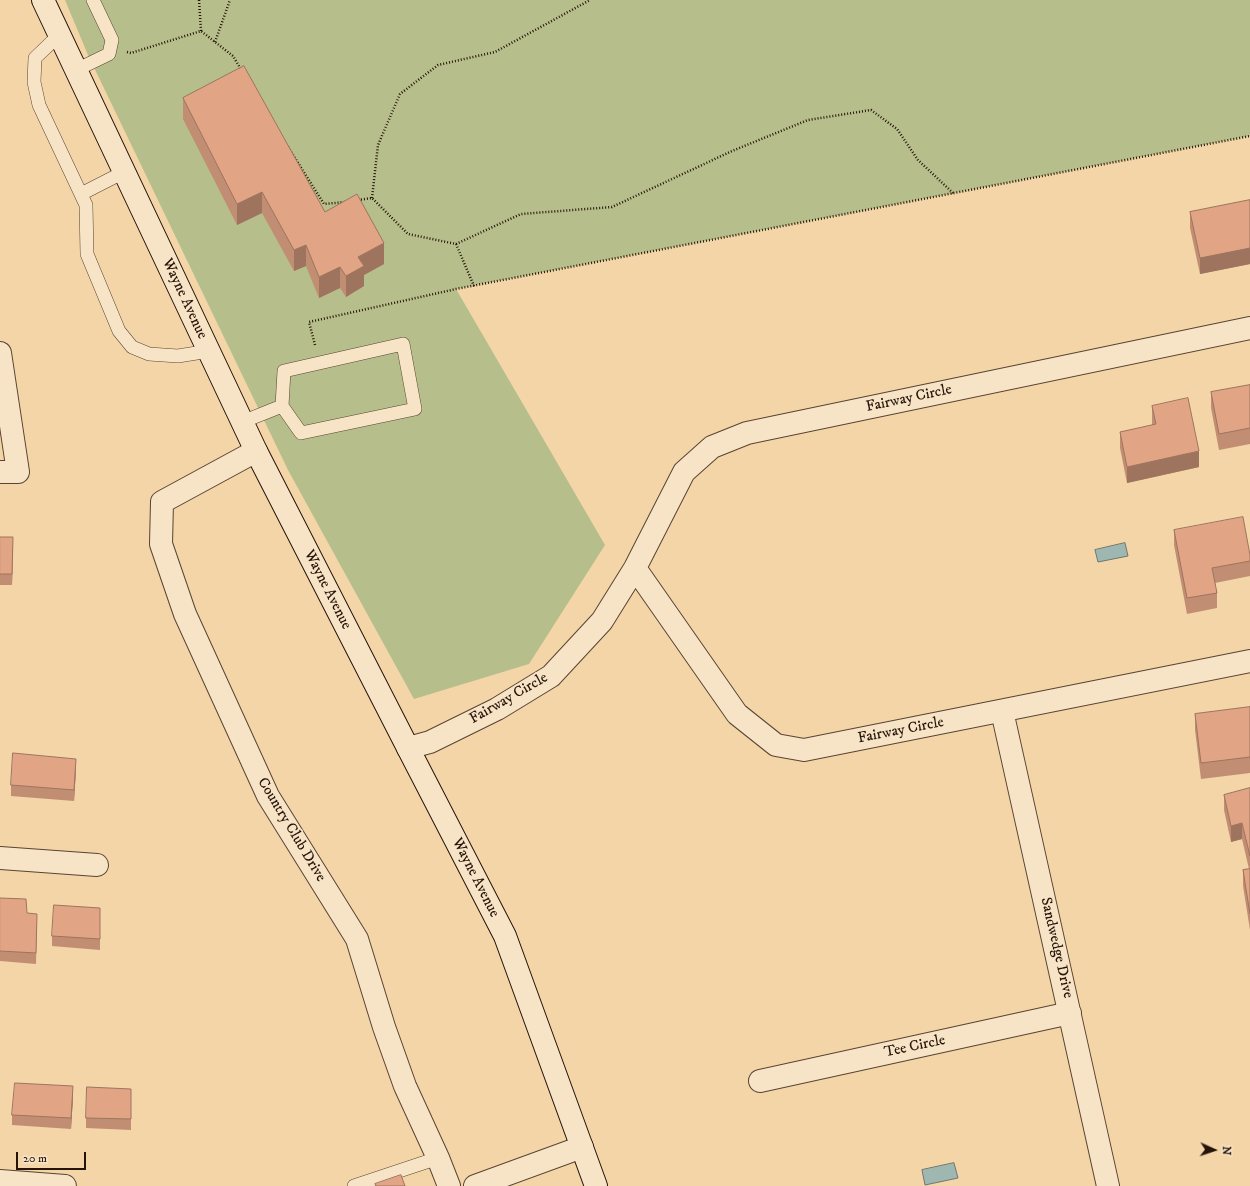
<!DOCTYPE html>
<style>
body{margin:0}
#map{position:relative;width:1250px;height:1186px;overflow:hidden;background:#f3d5a8;font-family:"IM FELL DW Pica",serif}
canvas{display:block}
.north{position:absolute;left:1194px;top:1130px;width:40px;height:40px;-webkit-text-stroke:3px #f7e4c6;paint-order:stroke;rotate:93deg;font-size:11px;font-weight:700;line-height:16px;text-align:center;color:#26140a}
.north::after{content:'';display:block;margin:auto;width:14px;height:18px;background:#26140a;clip-path:polygon(50% 0,100% 100%,50% 72%,0 100%)}
.scale{position:absolute;left:16px;top:1152px;width:70px;height:18px;box-sizing:border-box;border:2px solid #26140a;border-top:0;padding-left:5px;font-size:12px;line-height:14px;white-space:nowrap;color:#26140a;-webkit-text-stroke:3px #f7e4c6;paint-order:stroke}
</style>
<div id="map">
<canvas width="1250" height="1186"></canvas>
<div class="north">N</div>
<div class="scale">20 m</div>
</div>
<script>
const context = document.querySelector('canvas').getContext('2d');
context.lineJoin = 'round';
function fillPath(path, color) { context.fillStyle = color; context.fill(path, 'evenodd'); }
function trace(path, color, width, dash) { context.strokeStyle = color; context.lineWidth = width; context.lineCap = dash ? 'butt' : 'round'; context.setLineDash(dash || []); context.stroke(path); }
function write(font, color, halo, rows, align = 'center') {
  context.font = font + ' "IM FELL DW Pica",serif'; context.lineWidth = 3.5; context.setLineDash([]); context.textBaseline = 'middle'; context.strokeStyle = halo; context.fillStyle = color; for (const [text, x, y, turn = 0] of rows) {
    context.save(); context.translate(x, y); context.rotate((+turn || 0) * Math.PI / 180); context.textAlign = isNaN(turn) ? turn : align; if (halo) context.strokeText(text, 0, 0); context.fillText(text, 0, 0); context.restore();
  }
}
const green = new Path2D(`
 M65,0H1250V136L456,289L605,545L529,664L414,699L288,470L88,55Z`);
const water = new Path2D(`
 M1125,543L1128,556L1098,562L1095,550Z
 M954,1163L958,1178L925,1185L922,1170Z`);
const path = new Path2D(`
 M199,0L201,31
 M215,42L230,0
 M127,52L131,53L201,31L233,56L242,71
 M288,147L324,204L345,202
 M372,198L378,145L400,94L438,65L495,52L590,0
 M358,200L372,198L408,234L456,244L474,286
 M456,244L521,214L612,207L732,151L808,120L871,110L897,129L918,160L953,193
 M315,345L309,322L456,289L1250,136`);
const lane = new Path2D(`
 M59,35L35,58L34,82L39,105L86,205L87,254L119,331L132,347L149,354L178,356L209,351
 M76,70L109,54L112,40L93,0
 M81,194L124,172
 M403,344L415,409L301,433L282,406L284,371Z
 M242,422L282,406
 M354,1186L438,1158`);
const street = new Path2D(`
 M256,451L162,502L161,544L185,614L268,796L357,939L384,1027L405,1086L438,1158L449,1186
 M0,472H18L0,353
 M635,568L737,714L776,745L804,750L1250,661
 M1002,711L1108,1186
 M408,748L430,742L497,709L551,676L602,621L635,568L684,472L712,447L747,433L1250,328
 M0,858L97,865
 M760,1081L1070,1013
 M0,1181L65,1186
 M475,1186L582,1147`);
const secondary = new Path2D(`
 M43,0L256,451L408,748L505,936L596,1186`);
const wall = new Path2D(`
 M183,98L325,212L384,264L364,275V286L346,297L340,288L319,298L306,266L294,271L262,213L237,225L183,119Z
 M1250,200V264L1200,274L1190,228V212Z
 M1250,385V444L1219,450L1211,408V392Z
 M1152,406L1199,467L1127,483L1120,448V432L1152,425Z
 M1174,530L1250,555V576L1215,583L1217,593V608L1187,614L1174,545Z
 M0,537L13,548L12,585H0Z
 M1250,707V773L1201,779L1195,730V714Z
 M76,769L74,801L11,796V785Z
 M1250,788V930L1243,886V870L1249,869L1242,839L1231,842L1224,810V795Z
 M0,898L27,913L37,925L36,964L0,961Z
 M100,918V950L52,946V936Z
 M131,1089V1130L86,1128V1118Z
 M73,1097L71,1129L12,1125V1115Z`);
const shadedWall = new Path2D(`
 M262,192V213L237,225V204Z
 M384,243V264L364,275V286L346,297V276L358,257Z
 M306,245V266L294,271V250Z
 M1250,248V264L1200,274V258Z
 M340,267V288L319,298V277Z
 M1199,451V467L1127,483V467Z
 M13,537V548L12,585V574Z
 M76,759V769L74,801V790Z
 M1242,823V839L1231,842V826Z
 M73,1086V1097L71,1129V1118Z`);
const building = new Path2D(`
 M244,66L325,212L357,194L384,243L358,257L364,266L346,276L340,267L319,277L306,245L294,250L262,192L237,204L183,98Z
 M1250,200V248L1200,258L1190,212Z
 M1250,385V428L1219,434L1211,392Z
 M1188,398L1199,451L1127,467L1120,432L1156,424L1152,406Z
 M1243,517L1250,555V561L1212,568L1217,593L1187,598L1174,530Z
 M0,537H13L12,574H0Z
 M1250,707V757L1201,763L1195,714Z
 M13,753L76,759L74,790L11,785Z
 M1250,788V856L1242,823L1231,826L1224,795Z
 M1250,869V914L1243,870Z
 M0,898L26,899L27,913L37,914L36,953L0,951Z
 M54,905L100,908V939L52,936Z
 M15,1083L73,1086L71,1118L12,1115Z
 M87,1087L131,1089V1119L86,1118Z
 M401,1175L405,1186H376L375,1184Z`);
const streetNames = [
 ["Wayne Avenue",184,299,65],
 ["Fairway Circle",909,399,-12],
 ["Wayne Avenue",327,590,63],
 ["Fairway Circle",509,699,-30],
 ["Fairway Circle",901,731,-11],
 ["Country Club Drive",291,830,59],
 ["Wayne Avenue",475,878,63],
 ["Sandwedge Drive",1056,948,77],
 ["Tee Circle",915,1047,-12]
];
fillPath(green, '#b6be8b');
fillPath(water, '#9eb7b1');
trace(water, '#6e766e', 1);
trace(lane, '#594432', 14);
trace(street, '#594432', 24);
trace(secondary, '#26140a', 24);
trace(path, '#26140a', 2.5, [1, 2]);
trace(lane, '#f7e4c6', 13);
trace(street, '#f7e4c6', 22);
trace(secondary, '#f7e4c6', 22);
fillPath(wall, '#c28e73');
fillPath(shadedWall, '#9e745e');
fillPath(building, '#e1a586');
trace(building, '#9e745e', 1);
write('15px', '#26140a', '#f7e4c6', streetNames);
</script>
